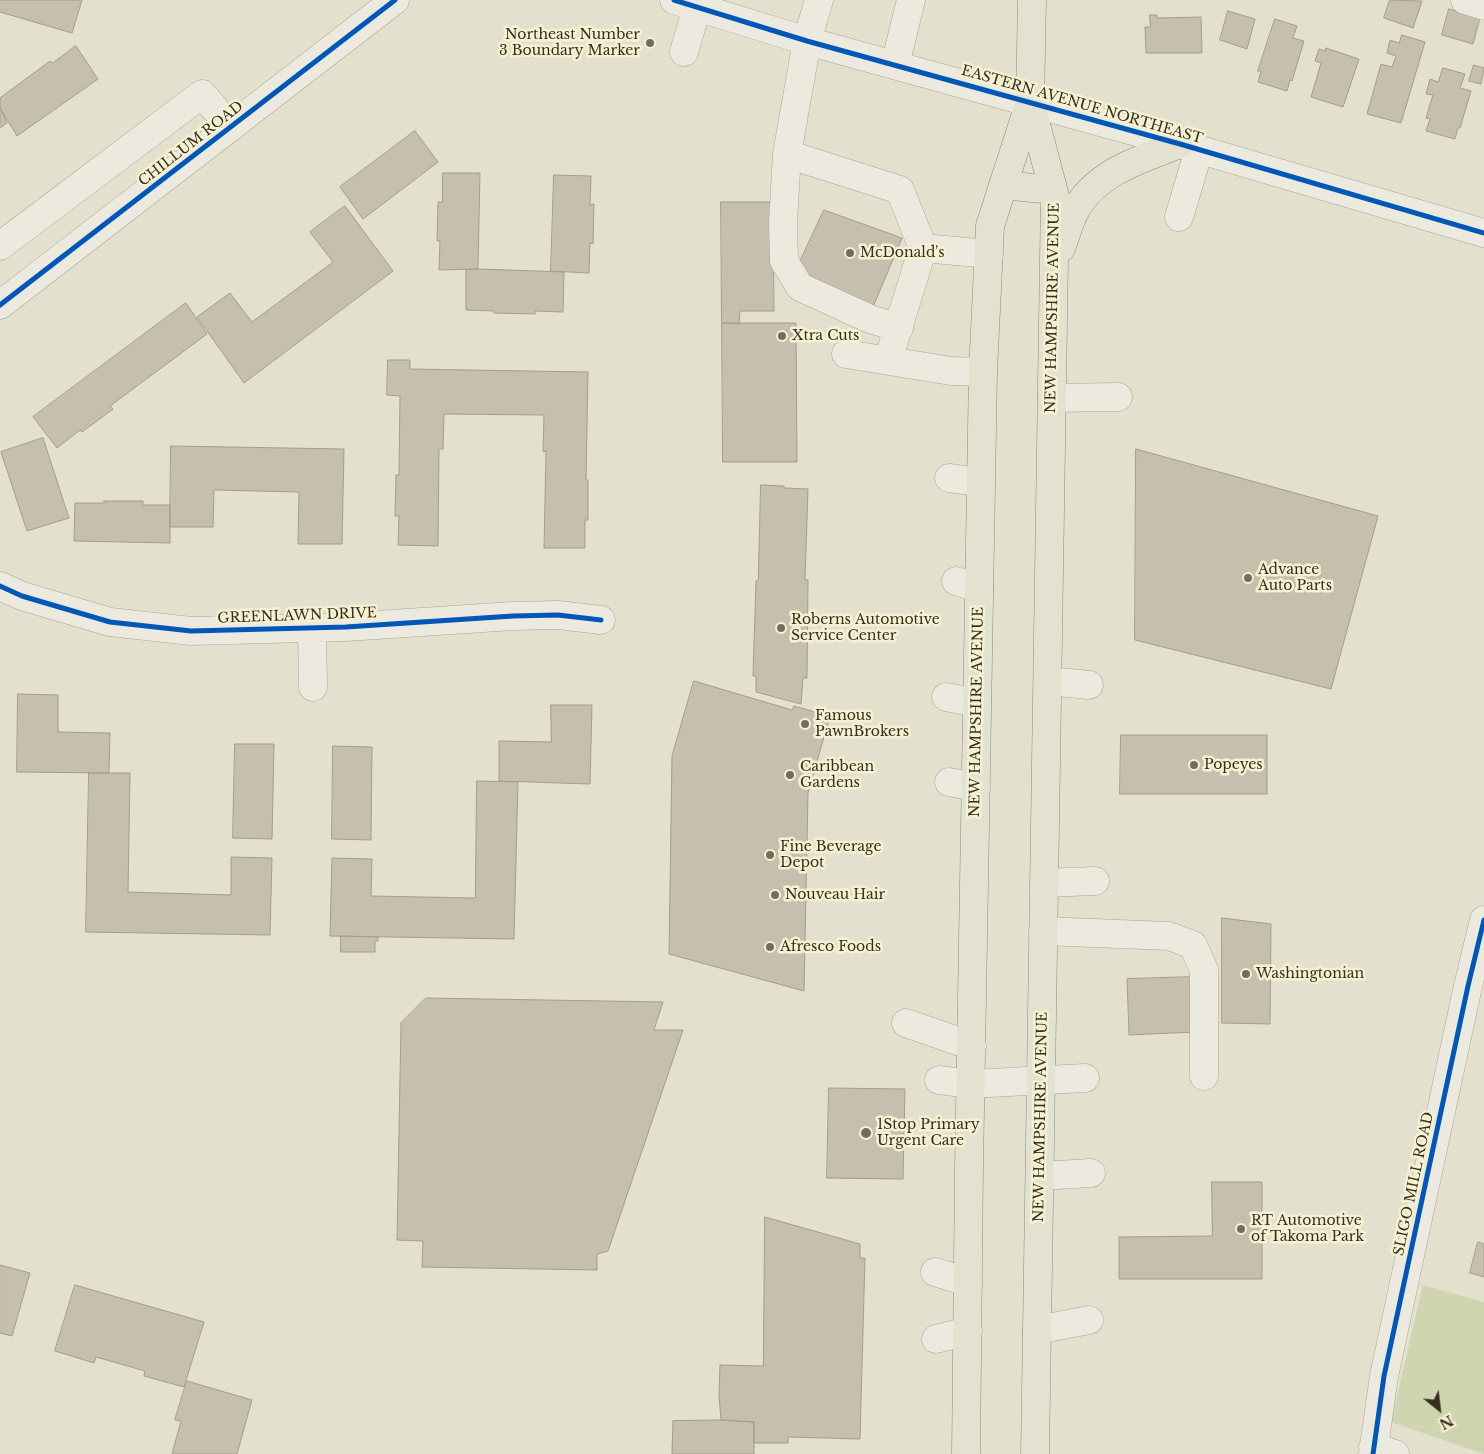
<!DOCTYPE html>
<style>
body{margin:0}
#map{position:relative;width:1484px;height:1454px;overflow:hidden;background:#e3e1cd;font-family:"Libre Baskerville",serif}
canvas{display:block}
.north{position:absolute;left:1414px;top:1384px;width:50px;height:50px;-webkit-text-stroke:4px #f5f1d2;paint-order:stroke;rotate:151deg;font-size:14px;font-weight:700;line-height:20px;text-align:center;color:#372f1e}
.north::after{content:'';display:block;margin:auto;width:18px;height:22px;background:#372f1e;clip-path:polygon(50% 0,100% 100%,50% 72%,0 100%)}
</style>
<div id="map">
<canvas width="1484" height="1454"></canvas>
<div class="north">N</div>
</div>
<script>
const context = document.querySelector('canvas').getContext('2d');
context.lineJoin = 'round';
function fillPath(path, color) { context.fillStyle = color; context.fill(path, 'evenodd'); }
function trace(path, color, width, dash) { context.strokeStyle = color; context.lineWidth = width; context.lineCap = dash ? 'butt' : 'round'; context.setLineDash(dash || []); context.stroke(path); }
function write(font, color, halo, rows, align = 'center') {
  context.font = font + ' "Libre Baskerville",serif'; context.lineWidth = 5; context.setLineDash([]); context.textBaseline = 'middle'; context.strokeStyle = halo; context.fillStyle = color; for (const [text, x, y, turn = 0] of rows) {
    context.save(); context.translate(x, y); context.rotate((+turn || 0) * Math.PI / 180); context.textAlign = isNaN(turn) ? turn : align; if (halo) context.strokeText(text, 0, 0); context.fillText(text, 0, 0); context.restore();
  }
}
const green = new Path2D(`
 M1423,1285L1484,1302V1454L1391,1422Z`);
const building = new Path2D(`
 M0,0H82L72,33L0,12Z
 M1390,0L1422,1L1413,28L1384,18Z
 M1449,9L1480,18L1473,44L1442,35Z
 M1228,11L1255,19L1247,49L1220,40Z
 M1150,15H1157V18L1201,17L1202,53H1146L1145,27H1150Z
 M1275,19L1297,26L1293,38L1304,41L1292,81L1290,80L1287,91L1258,82L1261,71H1258Z
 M1402,35L1425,42L1401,123L1367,114L1381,64L1392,67L1396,56L1387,53L1390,40L1399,43Z
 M76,46L98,79L17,136L0,108V98L50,61L52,63Z
 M1326,48L1359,59L1343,107L1311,97L1321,63L1315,61L1319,49L1325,51Z
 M1474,65L1484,68L1481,84L1469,81Z
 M1443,68L1465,74L1460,88L1471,91L1460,128H1458L1455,139L1426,131L1430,119L1426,118L1433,95L1426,94L1430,79L1438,82Z
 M0,108L7,123L0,128Z
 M415,131L438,162L363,219L340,187Z
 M443,173H480L478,269L439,270L440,241H437L438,202H442Z
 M554,175L591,176L590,205L594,204L593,244L590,243L589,273L551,271Z
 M721,202H773L774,311H740L739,324L722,323Z
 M345,206L393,271L244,383L197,317L230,293L252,322L333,262L310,232Z
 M824,210L902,238L873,307L804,281L797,268Z
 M478,269L564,272L563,312L535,311V314L494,313V311L466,310V270Z
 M186,303L207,334L110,406L113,409L82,432L80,430L57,448L33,417Z
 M722,323H796L797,462H723Z
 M388,360H410V369L588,372L586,480H588V520H585V548H544L546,451L543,452L544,415L444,414L443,449H439L438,546L398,545L399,516H395L396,475H399L400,396L387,395Z
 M43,438L69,518L27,531L1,452Z
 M171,446L344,449L342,544H298L299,492L214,490L213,527H170Z
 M1136,449L1378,516L1331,689L1135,640Z
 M761,485L784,486V488L808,489L805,580H808L807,678H803L801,704L756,692V676H753L756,581L758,580Z
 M104,501H143V505H170V543L74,541L75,503H104Z
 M694,681L792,710L794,706L830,716L808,793L804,991L669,954L672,756Z
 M18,694L58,695V732L110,733L109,773L17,772Z
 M551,705H592L590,784L499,781V741L551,742Z
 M1121,735H1267V794H1120Z
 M235,744H274L272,839L233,838Z
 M333,746L372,747L371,840L332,839Z
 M89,773H130L128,892L231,895V857L272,858L270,935L86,932Z
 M477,781L518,782L514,939L330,936L332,858L372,859L371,896L475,898Z
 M1222,918L1271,924L1270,1024L1222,1023Z
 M341,936L378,937V941H375V952H341Z
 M1193,977L1195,1032L1129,1035L1127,979Z
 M426,998L663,1002L654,1030H683L608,1251L597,1254V1270L422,1267L423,1241L397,1240L401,1023Z
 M829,1088L905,1089L903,1179L827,1178Z
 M1212,1182H1262V1279H1119V1237L1212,1236Z
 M765,1217L860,1244V1258H865L860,1439L788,1437V1443H754V1422L721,1420L719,1396L720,1365L763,1366Z
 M1478,1242L1484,1244V1277L1470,1273Z
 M0,1265L30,1273L12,1336L0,1333Z
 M75,1285L204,1322L184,1387L144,1376L145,1371L96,1357L94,1363L55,1351Z
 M187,1381L252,1400L237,1454H172L181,1421L175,1420Z
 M721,1420L754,1422V1454H672L673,1421Z`);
const minor = new Path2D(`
 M674,0L807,41L1180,144L1484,233
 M819,0L807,41L787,154L783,222L784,261L800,287L870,319L899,328
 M1465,0L1484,6
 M684,52L697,7
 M895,65L911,0
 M787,154L900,190L923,248L989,254
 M1179,217L1199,150
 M0,246L202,94L231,127
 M0,305L395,0
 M893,344L923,248
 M846,354L951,371L983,372
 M1052,398L1118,397
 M949,478L980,482
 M956,581L979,588
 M0,586L22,596L110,622L191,631L346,627L513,616L558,615L601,620
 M312,628L313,687
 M1048,681L1089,685
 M946,697L977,703
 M949,782L976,787
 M1044,883L1095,881
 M1043,931L1169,936L1193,945L1204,970V1076
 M906,1023L972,1046
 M939,1080L971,1084L1085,1078
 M1040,1176L1091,1173
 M935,1272L968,1282
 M1037,1330L1089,1320
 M936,1339L968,1331
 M1373,1447L1395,1454
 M1373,1454L1384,1376L1468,986L1484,920`);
const major = new Path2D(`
 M1032,0L1030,102L1055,196L1035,1454
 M1003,185L1053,190
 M1061,248C1066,236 1069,222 1075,211C1096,172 1141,159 1180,144
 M966,1454L969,1168L983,372L990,226L1030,102`);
const cycleway = new Path2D(`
 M674,0L807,41L1180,144L1484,233
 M0,305L395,0
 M0,586L22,596L110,622L191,631L346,627L513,616L558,615L601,620
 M1373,1454L1384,1376L1468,986L1484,920`);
const markers = [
 [650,43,5,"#736d5b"],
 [850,253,5,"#736d5b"],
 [782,336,5,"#736d5b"],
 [1248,578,5,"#736d5b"],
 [781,628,5,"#736d5b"],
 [805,724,5,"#736d5b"],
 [1194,765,5,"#736d5b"],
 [790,775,5,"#736d5b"],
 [770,855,5,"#736d5b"],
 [775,895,5,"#736d5b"],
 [770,947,5,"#736d5b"],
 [1246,974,5,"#736d5b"],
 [866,1133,6,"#736d5b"],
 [1241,1229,5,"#736d5b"]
];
const poiNames = [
 ["Northeast Number",640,35,"right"],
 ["3 Boundary Marker",640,51,"right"],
 ["McDonald's",860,253],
 ["Xtra Cuts",792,336],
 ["Advance",1258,570],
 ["Auto Parts",1258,586],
 ["Roberns Automotive",791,620],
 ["Service Center",791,636],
 ["Famous",815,716],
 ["PawnBrokers",815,732],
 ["Popeyes",1204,765],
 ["Caribbean",800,767],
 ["Gardens",800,783],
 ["Fine Beverage",780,847],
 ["Depot",780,863],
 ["Nouveau Hair",785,895],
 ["Afresco Foods",780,947],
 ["Washingtonian",1256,974],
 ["1Stop Primary",877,1125],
 ["Urgent Care",877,1141],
 ["RT Automotive",1251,1221],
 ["of Takoma Park",1251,1237]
];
const streetNames = [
 ["EASTERN AVENUE NORTHEAST",1082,105,16],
 ["CHILLUM ROAD",191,144,-38],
 ["NEW HAMPSHIRE AVENUE",1053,308,-89],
 ["GREENLAWN DRIVE",297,616,-2],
 ["NEW HAMPSHIRE AVENUE",977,712,-89],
 ["NEW HAMPSHIRE AVENUE",1041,1117,-89],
 ["SLIGO MILL ROAD",1414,1184,-78]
];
fillPath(green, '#ced5af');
fillPath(building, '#c7bfae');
trace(building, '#a39d8c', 1);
trace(minor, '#a8a596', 29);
trace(major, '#8e8a7d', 29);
trace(minor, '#eceade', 28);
trace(major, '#e3e1d0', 28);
trace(cycleway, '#0057b8', 5);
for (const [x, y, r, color] of markers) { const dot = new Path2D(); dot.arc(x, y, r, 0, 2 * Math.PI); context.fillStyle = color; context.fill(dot); trace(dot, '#f5f1d2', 2); }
write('14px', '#372f1e', '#f5f1d2', poiNames, 'left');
write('14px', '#372f1e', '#f5f1d2', streetNames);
</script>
